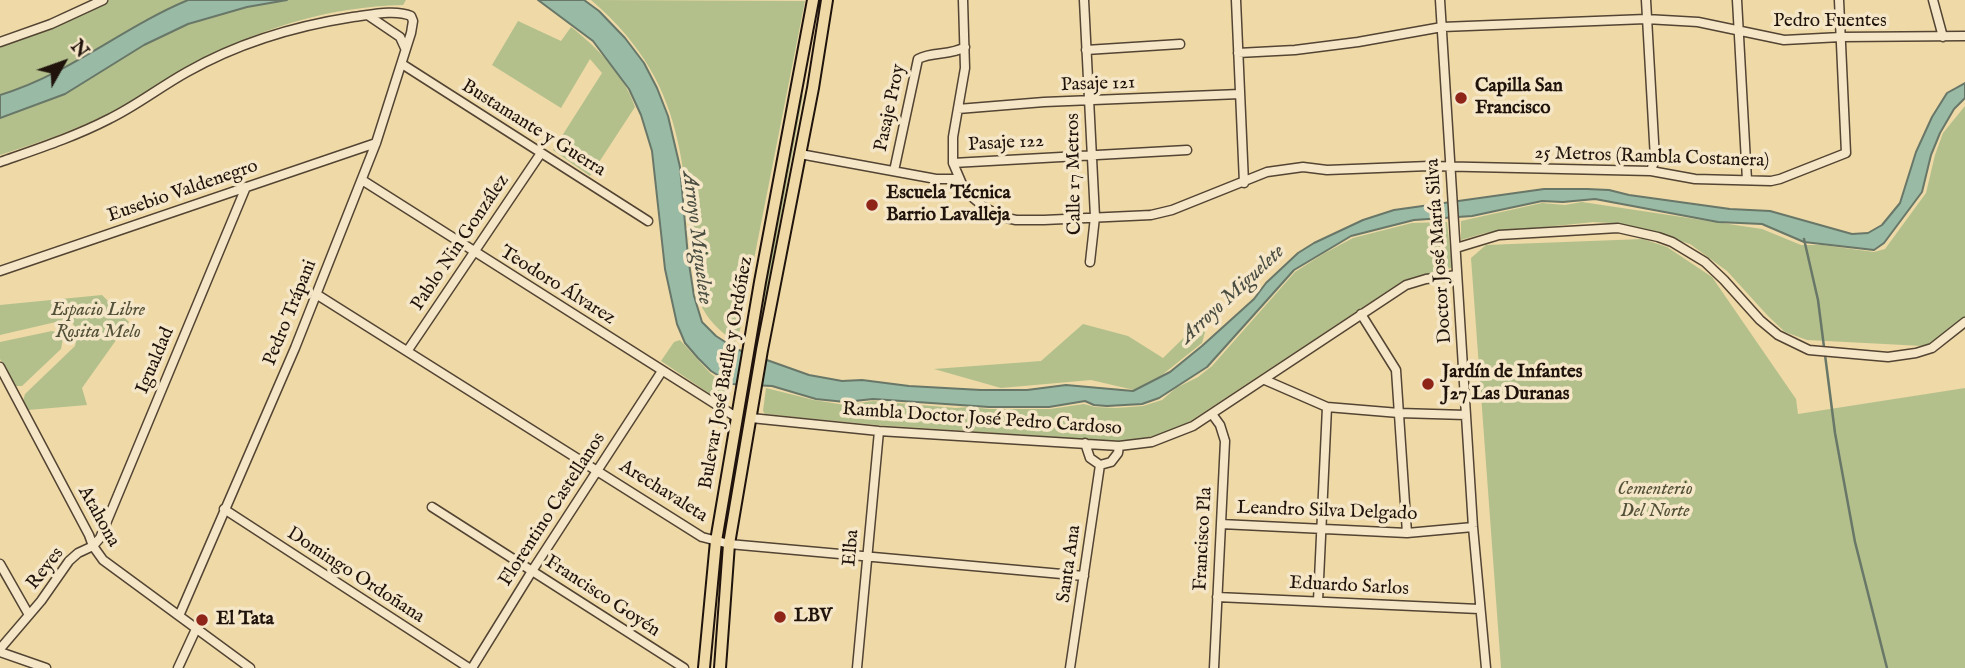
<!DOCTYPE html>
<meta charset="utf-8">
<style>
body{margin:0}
#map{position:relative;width:1965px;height:668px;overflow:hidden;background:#eed9a7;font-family:"IM FELL English",serif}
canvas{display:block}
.north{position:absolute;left:28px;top:28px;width:70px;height:70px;-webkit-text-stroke:5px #f4e6c6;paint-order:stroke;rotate:50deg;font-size:19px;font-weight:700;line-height:28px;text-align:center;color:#1f130c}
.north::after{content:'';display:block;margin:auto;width:24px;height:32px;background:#1f130c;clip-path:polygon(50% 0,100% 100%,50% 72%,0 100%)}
</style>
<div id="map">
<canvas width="1965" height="668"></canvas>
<div class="north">N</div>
</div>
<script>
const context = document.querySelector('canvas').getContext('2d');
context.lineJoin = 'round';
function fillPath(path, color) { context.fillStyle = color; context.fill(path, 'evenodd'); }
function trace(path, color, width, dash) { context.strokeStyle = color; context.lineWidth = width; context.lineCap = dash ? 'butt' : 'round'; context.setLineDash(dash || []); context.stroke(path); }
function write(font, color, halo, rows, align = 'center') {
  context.font = font + ' "IM FELL English",serif'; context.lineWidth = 7; context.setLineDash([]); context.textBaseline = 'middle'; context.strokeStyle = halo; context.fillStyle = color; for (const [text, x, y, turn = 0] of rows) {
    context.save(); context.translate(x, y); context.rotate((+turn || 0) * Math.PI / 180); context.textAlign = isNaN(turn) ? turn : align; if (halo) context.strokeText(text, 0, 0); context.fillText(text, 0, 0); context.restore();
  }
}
const green = new Path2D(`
 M109,0H188C123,27 68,75 0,95V45Z
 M287,0H406L403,5C329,7 268,26 203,59C174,73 148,93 119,108C81,128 41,142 0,155V118L65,94L144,45L188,24L247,7Z
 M591,0L805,1L740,330L735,342C719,330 708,321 700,303C679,180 697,91 591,0Z
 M518,21L561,41L571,27C597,47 625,76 635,107L590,176L553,150L602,73L590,59L561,108L492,65Z
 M803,95L756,350H753L801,96Z
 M1965,106V318L1940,342L1923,346L1807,340L1785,332L1768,316L1727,271L1690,244L1623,224L1594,222L1485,233L1461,240V221L1542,203L1565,205L1582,202L1762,229L1801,245H1822L1874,252L1885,249L1926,193L1935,155L1943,133Z
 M1447,222L1452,267L1446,271L1404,280L1180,428L1169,433L1139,439L1118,441L876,425L765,414L763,411L766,388L814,400L845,405L873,401L956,408L969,407L989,409H1050L1084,404L1095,407L1116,408L1143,406L1162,400L1176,388L1198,377L1212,366L1295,272L1323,254L1353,238L1412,223Z
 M1643,239L1667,247L1712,277L1796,399L1798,414L1965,388V668H1501L1471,258L1486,245Z
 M102,295L129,322L82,388L87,405L28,410L23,401L25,394L75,346L78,331L73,324L56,322L0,335V305Z
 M1211,311L1202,343L1162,375L1134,390L1091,380L1001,388L934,369L1041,361L1083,324L1128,336L1163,358Z
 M52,331L59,333L63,338L61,349L22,386H15L0,359V342Z
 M680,340L710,373L729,388L725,404L661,361L674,342Z`);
const water = new Path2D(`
 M188,0H287L247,7L188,24L144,45L65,94L0,118V95C68,75 123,27 188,0Z
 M538,0H584L599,11L625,38L644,63L657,88L668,116L680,167L688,257L694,296L702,322L716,336L736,349L809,375L842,381L862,380L909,386L981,390H1027L1066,385L1133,391L1170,372L1202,346L1254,299L1266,283L1298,253L1314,243L1363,220L1394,210L1544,189H1587L1609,190L1629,195L1730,209L1770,211L1852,234L1868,233L1882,225L1900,203L1916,152L1932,117L1947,93L1965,83V98L1954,109L1940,133L1931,155L1922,192L1884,243L1874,250L1804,242L1762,224L1718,222L1595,199L1563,202L1542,201L1472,216L1414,220L1351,236L1294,270L1207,367L1159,398L1142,404L1107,406L1094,405L1085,401L1049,407H989L873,399L845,402L816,399L772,386L732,384L711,371L698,358L685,343L677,324L665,269L652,151L641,115L629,89L593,41Z`);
const stream = new Path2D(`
 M1804,239L1818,300L1835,433L1855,542L1887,668`);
const minor = new Path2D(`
 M963,0L965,68L953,137V163L965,191L984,207L1002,217L1016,220H1044L1151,215L1172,210L1267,172L1303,167L1327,170L1429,166L1651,171L1695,179L1771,181L1780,179L1846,153L1839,0
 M1084,0L1095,217L1090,262
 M1236,0L1244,183
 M1440,0L1473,527L1486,668
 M1646,0L1655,159L1651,171
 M1737,0L1747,180
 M1933,0L1943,37
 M369,16L400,37L405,48
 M0,42L51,24L103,0
 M1086,50L1180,44
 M1238,53L1295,50L1358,42L1442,27L1646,19L1698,22L1784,40L1841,37L1965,36
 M402,64L648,221
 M958,109L1044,102L1240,94
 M800,154L936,179H958
 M0,162C37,149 74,137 109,119C136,106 160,87 187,72C238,43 295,26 353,17C370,15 395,9 411,16L413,21L411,33L376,143L295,348L179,616
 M953,163L1187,150
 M894,171L918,59C933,51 950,56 965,47
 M362,180L736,417
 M1456,248L1499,235L1618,228L1658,237L1672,242L1705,262L1724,280L1760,320L1778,335L1809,350L1888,357L1916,353L1932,348L1965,322
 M0,271L376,143
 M316,294L702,537L729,544L1084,576
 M1361,314L1396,370L1407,533
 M408,350L541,153
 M0,367L89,535L93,546L103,560L250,668
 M1265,380L1327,407L1399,413L1466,415
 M1212,414L1220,425L1225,441L1214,668
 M751,418L879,431L1119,446L1152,442L1193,426L1406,285L1426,279L1457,275
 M1085,443L1090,458L1100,465L1111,462L1118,453L1119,446
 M432,507L684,668
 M224,509L469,668
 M1221,524L1407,533L1473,527
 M0,564L29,615
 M1217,597L1479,609
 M1318,601L1327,407
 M0,649L41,601L69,561L78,553L93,546L100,538L246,187
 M0,652L46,668
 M178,668L196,629
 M472,668L532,571L662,371
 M857,668L879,431
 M1070,668L1100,465`);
const major = new Path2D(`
 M704,668L716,541L760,282L813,0
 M720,668L729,544L762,350L813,88L827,0`);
const markers = [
 [1461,98,7,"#8f2418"],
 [872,205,7,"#8f2418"],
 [1428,384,7,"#8f2418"],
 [780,617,7,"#8f2418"],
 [202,620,7,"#8f2418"]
];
const streetNames = [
 ["Pedro Fuentes",1830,22],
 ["Pasaje 121",1098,85,-2],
 ["Pasaje Proy",891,108,-78],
 ["Bustamante y Guerra",533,129,32],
 ["Pasaje 122",1006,144,-3],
 ["25 Metros (Rambla Costanera)",1652,158,2],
 ["Calle 17 Metros",1075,174,-91],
 ["Eusebio Valdenegro",183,192,-19],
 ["Pablo Nin González",461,243,-56],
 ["Doctor José María Silva",1440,251,-94],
 ["Teodoro Álvarez",557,286,32],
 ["Pedro Trápani",291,313,-68],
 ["Igualdad",156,361,-67],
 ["Bulevar José Batlle y Ordóñez",727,373,-80],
 ["Rambla Doctor José Pedro Cardoso",982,420,4],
 ["Arechavaleta",663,492,32],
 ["Florentino Castellanos",553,510,-57],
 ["Leandro Silva Delgado",1327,512,2],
 ["Atahona",98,517,61],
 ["Francisco Pla",1204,539,-87],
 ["Elba",852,548,-85],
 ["Santa Ana",1070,564,-82],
 ["Reyes",46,569,-52],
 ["Domingo Ordoñana",355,576,33],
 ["Eduardo Sarlos",1349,587,3],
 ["Francisco Goyén",602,597,33]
];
const poiNames = [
 ["Capilla San",1475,87],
 ["Francisco",1475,109],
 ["Escuela Técnica",886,194],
 ["Barrio Lavalleja",886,216],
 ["Jardín de Infantes",1442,373],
 ["J27 Las Duranas",1442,395],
 ["LBV",794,617],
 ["El Tata",216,620]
];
const parkNames = [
 ["Espacio Libre",98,311],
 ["Rosita Melo",98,333],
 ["Cementerio",1655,490],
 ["Del Norte",1655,512]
];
const waterNames = [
 ["Arroyo Miguelete",696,238,83],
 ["Arroyo Miguelete",1233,295,-43]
];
fillPath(green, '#b3c08c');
fillPath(water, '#99baa5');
trace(water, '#687768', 2);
trace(stream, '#687768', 2.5);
trace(minor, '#534433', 11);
trace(major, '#1f130c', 14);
trace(minor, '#f4e6c6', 8);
trace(major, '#eed9a7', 10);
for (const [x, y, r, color] of markers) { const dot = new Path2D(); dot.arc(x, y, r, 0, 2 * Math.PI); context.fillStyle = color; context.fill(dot); trace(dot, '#f4e6c6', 2.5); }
write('19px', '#1f130c', '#f4e6c6', streetNames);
write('bold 19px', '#1f130c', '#f4e6c6', poiNames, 'left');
write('italic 19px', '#535039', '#f4e6c6', parkNames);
write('italic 21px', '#4a4d42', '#f4e6c6', waterNames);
</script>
